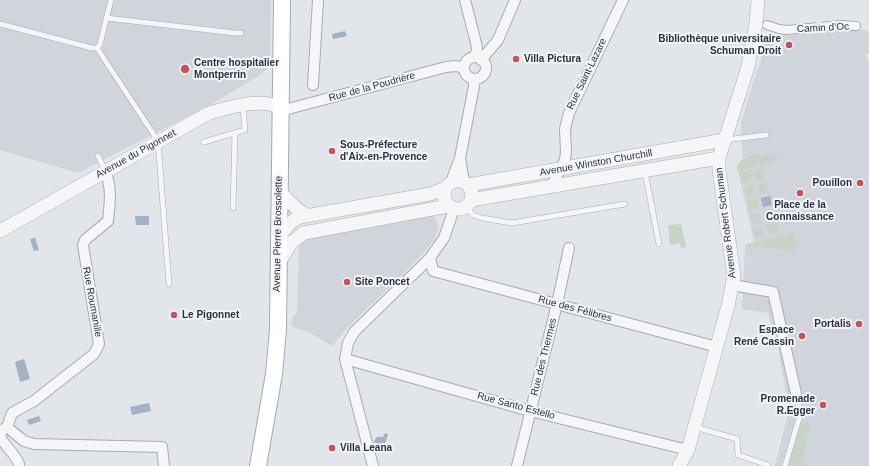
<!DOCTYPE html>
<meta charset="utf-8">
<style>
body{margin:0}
canvas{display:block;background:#e2e5e9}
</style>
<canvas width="869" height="466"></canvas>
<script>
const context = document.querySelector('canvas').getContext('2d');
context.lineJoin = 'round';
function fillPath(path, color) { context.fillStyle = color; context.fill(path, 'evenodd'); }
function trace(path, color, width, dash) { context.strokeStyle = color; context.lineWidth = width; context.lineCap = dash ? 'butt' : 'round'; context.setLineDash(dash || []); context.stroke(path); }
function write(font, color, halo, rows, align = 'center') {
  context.font = font + ' Helvetica,sans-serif'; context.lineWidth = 4; context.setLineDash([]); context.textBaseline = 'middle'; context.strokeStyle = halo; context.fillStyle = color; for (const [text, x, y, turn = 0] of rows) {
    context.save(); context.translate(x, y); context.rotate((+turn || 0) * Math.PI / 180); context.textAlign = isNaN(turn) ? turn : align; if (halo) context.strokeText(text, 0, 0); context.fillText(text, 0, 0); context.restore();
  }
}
const built = new Path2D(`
 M0,0H271L270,64L268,68L260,75L214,103L78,173L0,150Z
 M805,28L853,29L867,30L869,39V53L866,54L869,64V466H775L789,410L779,353L768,313L742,309L745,245L754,242L737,166L743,159L741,136V123L757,70L760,65L764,43L768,36Z
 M427,215L434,216L438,225V230L434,240L425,252L408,269L347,328L332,346L310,333L291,326L292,319L297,312L299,241Z`);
const green = new Path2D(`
 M759,154L760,157L769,155L770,157L777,156L778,161L738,171L737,166L743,159Z
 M763,169L765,178L756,180L754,171Z
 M750,171L752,181L743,183L740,173Z
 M767,183L768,192L760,194L758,185Z
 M753,185L755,194L746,197L744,187Z
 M756,199L758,208L749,210L747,201Z
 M773,210L775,219L766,221L764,212Z
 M759,213L761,222L753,224L750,215Z
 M776,223L778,232L769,234L767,225Z
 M681,224L686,247L681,248L680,243L670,245L668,225Z
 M762,227L764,235L756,238L753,229Z
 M793,233L797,250L745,246V245Z
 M809,421L811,429C802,437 807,452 802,462L805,466H789L801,424Z`);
const water = new Path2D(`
 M345,31L347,36L333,39L332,34Z
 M770,196L772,205L763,207L761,198Z
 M135,216H149V225H136Z
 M35,238L39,250L34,251L30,239Z
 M24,359L30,379L20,382L15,362Z
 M149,403L151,411L132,415L130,407Z
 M39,416L41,421L29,425L27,420Z
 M385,433L388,434L386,441L382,447L377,445L374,441L377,437H383Z`);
const service = new Path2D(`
 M106,18L235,33H241
 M0,24L92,48H97L100,44L111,0
 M97,48L158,141L169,284
 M725,140L766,135
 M204,142L245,130L243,106
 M98,156L105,170
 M645,172L659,244
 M466,207L473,215L482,218L512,223L625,204
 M233,208L235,133
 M695,427L737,439L738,455L768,465
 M785,466L800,415L797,398`);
const pedestrian = new Path2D(`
 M767,25L779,29L786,30L842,25L856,26`);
const minor = new Path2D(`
 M465,0L476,43L477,49L475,57
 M464 68a11 11 0 1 1 22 0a11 11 0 1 1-22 0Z
 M481,60L498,40L515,0
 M313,85L318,0
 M280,107L288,109L446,67L456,66L464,68
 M460,158L464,182
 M451,182L460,158L474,86V79
 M551,187L565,160L566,152L565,129L569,113L623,0
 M430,258L433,271L717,347
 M732,285L773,292L797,398
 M345,359L530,411L688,450
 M7,427L12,413L34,401L94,354L99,344L83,245L85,240L108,221C110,203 112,187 105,170
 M19,466V464C15,454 6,447 0,437L2,430L7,427L24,441L34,444L162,447L164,466
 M373,466L345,359L348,343L354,332L430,258L444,238L454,209
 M517,466L557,304L569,248`);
const tertiary = new Path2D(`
 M444 195a14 14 0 1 1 28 0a14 14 0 1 1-28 0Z
 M468,185L724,140
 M279,191L297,209L308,216
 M471,200L719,158
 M0,231L209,113C232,107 257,98 280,107
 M279,238C285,229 290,221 300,217L430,194L446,188
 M278,264L292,242L304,233L448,206
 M679,466L688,450L728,306L734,276L719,170V158L748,67L756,23L758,0`);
const primary = new Path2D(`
 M258,466L274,374L278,330L282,0`);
const markers = [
 [789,45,4,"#c3535d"],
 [516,59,4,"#c3535d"],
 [185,69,5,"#c3535d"],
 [332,151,4,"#c3535d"],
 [860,183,4,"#c3535d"],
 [800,193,4,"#c3535d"],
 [347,282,4,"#c3535d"],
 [174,315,4,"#c3535d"],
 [859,324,4,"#c3535d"],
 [802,336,4,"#c3535d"],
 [823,405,4,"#c3535d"],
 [332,448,4,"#c3535d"]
];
const streetNames = [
 ["Camin d’Oc",823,28,-3],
 ["Rue Saint-Lazare",587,74,-64],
 ["Rue de la Poudrière",372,87,-15],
 ["Avenue du Pigonnet",136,154,-29],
 ["Avenue Winston Churchill",596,163,-10],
 ["Avenue Robert Schuman",726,223,-97],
 ["Avenue Pierre Brossolette",278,234,-89],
 ["Rue Roumanille",92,302,80],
 ["Rue des Félibres",575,309,15],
 ["Rue des Thermes",544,357,-76],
 ["Rue Santo Estello",516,406,15]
];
const poiNames = [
 ["Bibliothèque universitaire",781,39,"right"],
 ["Schuman Droit",781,51,"right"],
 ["Villa Pictura",524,59],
 ["Centre hospitalier",194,63],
 ["Montperrin",194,75],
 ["Sous-Préfecture",340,145],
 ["d'Aix-en-Provence",340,157],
 ["Pouillon",852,183,"right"],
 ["Place de la",800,205,"center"],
 ["Connaissance",800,217,"center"],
 ["Site Poncet",355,282],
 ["Le Pigonnet",182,315],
 ["Portalis",851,324,"right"],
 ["Espace",794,330,"right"],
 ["René Cassin",794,342,"right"],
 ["Promenade",815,399,"right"],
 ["R.Egger",815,411,"right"],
 ["Villa Leana",340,448]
];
fillPath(built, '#d1d4db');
fillPath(green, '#c7d3c4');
fillPath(water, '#a1b1c6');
trace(service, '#a8acb3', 6);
trace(pedestrian, '#a8acb3', 10);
trace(minor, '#a8acb3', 12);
trace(tertiary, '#a8acb3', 14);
trace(primary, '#a3a9b4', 18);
trace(service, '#f5f6f8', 5);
trace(pedestrian, '#f5f6f8', 8);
trace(minor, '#f5f6f8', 10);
trace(tertiary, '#f5f6f8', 13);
trace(primary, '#fff', 16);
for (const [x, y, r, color] of markers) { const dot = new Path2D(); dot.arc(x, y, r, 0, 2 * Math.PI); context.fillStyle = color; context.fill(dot); trace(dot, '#f2f4f7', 1.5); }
write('10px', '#2c3240', '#f2f4f7', streetNames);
write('bold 10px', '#2c3240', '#f2f4f7', poiNames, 'left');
</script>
